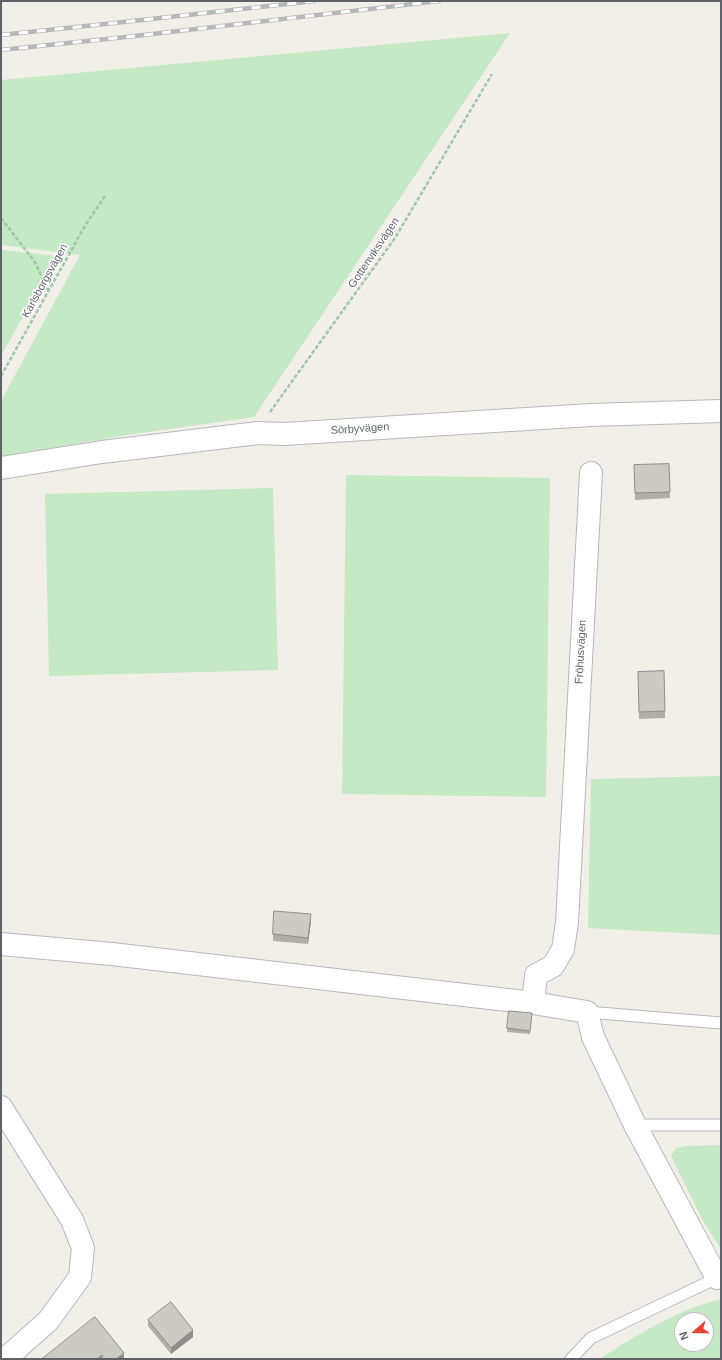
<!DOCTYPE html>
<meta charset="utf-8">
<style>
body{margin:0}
#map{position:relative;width:722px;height:1360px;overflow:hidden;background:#f1efe8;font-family:Helvetica,sans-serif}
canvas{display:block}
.frame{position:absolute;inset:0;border:2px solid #5f6368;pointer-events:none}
.north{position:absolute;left:674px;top:1312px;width:40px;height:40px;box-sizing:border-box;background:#fff;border:1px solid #bfc1c3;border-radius:50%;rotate:250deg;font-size:11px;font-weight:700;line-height:16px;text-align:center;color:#5f6368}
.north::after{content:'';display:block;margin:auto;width:14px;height:18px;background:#ea4335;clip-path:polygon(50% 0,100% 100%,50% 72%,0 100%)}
</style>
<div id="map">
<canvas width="722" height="1360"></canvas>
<div class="frame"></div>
<div class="north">N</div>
</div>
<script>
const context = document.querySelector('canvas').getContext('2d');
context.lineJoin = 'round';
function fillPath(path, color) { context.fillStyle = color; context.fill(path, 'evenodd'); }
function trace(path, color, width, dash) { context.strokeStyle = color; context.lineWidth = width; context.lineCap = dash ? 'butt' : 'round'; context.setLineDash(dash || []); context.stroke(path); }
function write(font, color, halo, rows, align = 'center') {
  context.font = font + ' Helvetica,sans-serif'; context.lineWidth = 3; context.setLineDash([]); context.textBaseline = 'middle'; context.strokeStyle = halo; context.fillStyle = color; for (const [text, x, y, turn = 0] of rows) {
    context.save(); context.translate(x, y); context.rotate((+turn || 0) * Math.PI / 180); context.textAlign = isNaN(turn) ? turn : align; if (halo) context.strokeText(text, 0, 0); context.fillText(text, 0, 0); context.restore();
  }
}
const green = new Path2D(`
 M510,33L254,417L127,435L1,457V401L80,255L1,245V80Z
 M1,250L57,256L1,356Z
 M346,475L550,478L546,797L342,794Z
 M273,488L278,670L49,676L45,494Z
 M721,776V935L588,928L591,779Z
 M721,1145V1249L703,1221L671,1156L676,1148L686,1146Z
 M721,1299V1359H600C637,1334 678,1310 721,1299ZM682,1320H706V1344H682Z`);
const path = new Path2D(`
 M1,218L35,262L48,290
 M1,376L86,224L105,196
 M270,412L395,238L492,74`);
const service = new Path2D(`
 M587,1012L721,1023
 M635,1125H721
 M571,1359L591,1338L717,1278L720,1277`);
const minor = new Path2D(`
 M1,468L102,452L258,433L284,434L591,415L721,411
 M1,944L112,954L533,1003L587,1012L593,1037L635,1125L717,1278
 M533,1003L536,975L553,966L563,949L567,922L591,473
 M1,1107L72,1220L83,1248L80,1277L48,1321L5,1359`);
const rail = new Path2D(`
 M1,35L133,21L314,1
 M1,50L135,36L439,1`);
const wall = new Path2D(`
 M669,464L670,498L635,500L634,465Z
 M664,671L665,718L639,719L638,672Z
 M311,921L308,944L273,941V934Z
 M532,1016L530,1034L507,1032V1028Z
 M148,1320L193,1337L171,1354L148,1326Z`);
const shadedWall = new Path2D(`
 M311,914V921L308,944V938Z
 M193,1330V1337L171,1354V1348Z
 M124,1353V1359H116Z
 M102,1355V1359H97Z`);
const building = new Path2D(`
 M669,464L670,492L635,493L634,465Z
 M664,671L665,711L639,712L638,672Z
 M274,911L311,914L308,938L273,934Z
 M509,1011L532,1013L530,1031L507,1028Z
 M171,1302L193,1330L171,1348L148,1320Z
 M95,1317L124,1353L116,1359H105L102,1355L97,1359H42Z`);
const streetNames = [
 ["Gottenviksvägen",374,253,-56],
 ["Karlsborgsvägen",45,281,-61],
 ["Sörbyvägen",360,429,-4],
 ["Fröhusvägen",581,652,-87]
];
fillPath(green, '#c5e8c5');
trace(service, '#b5b8bc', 13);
trace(minor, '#b5b8bc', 24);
trace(path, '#9cc7a9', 2.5, [4, 2]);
trace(service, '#fff', 11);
trace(minor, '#fff', 22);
trace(rail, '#b6b7b8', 4.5);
trace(rail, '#fff', 3, [9]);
fillPath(wall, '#afaea9');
fillPath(shadedWall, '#8f8d8a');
fillPath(building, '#cccac5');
trace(building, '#8f8d8a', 1);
write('11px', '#5f6368', '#fff', streetNames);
</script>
